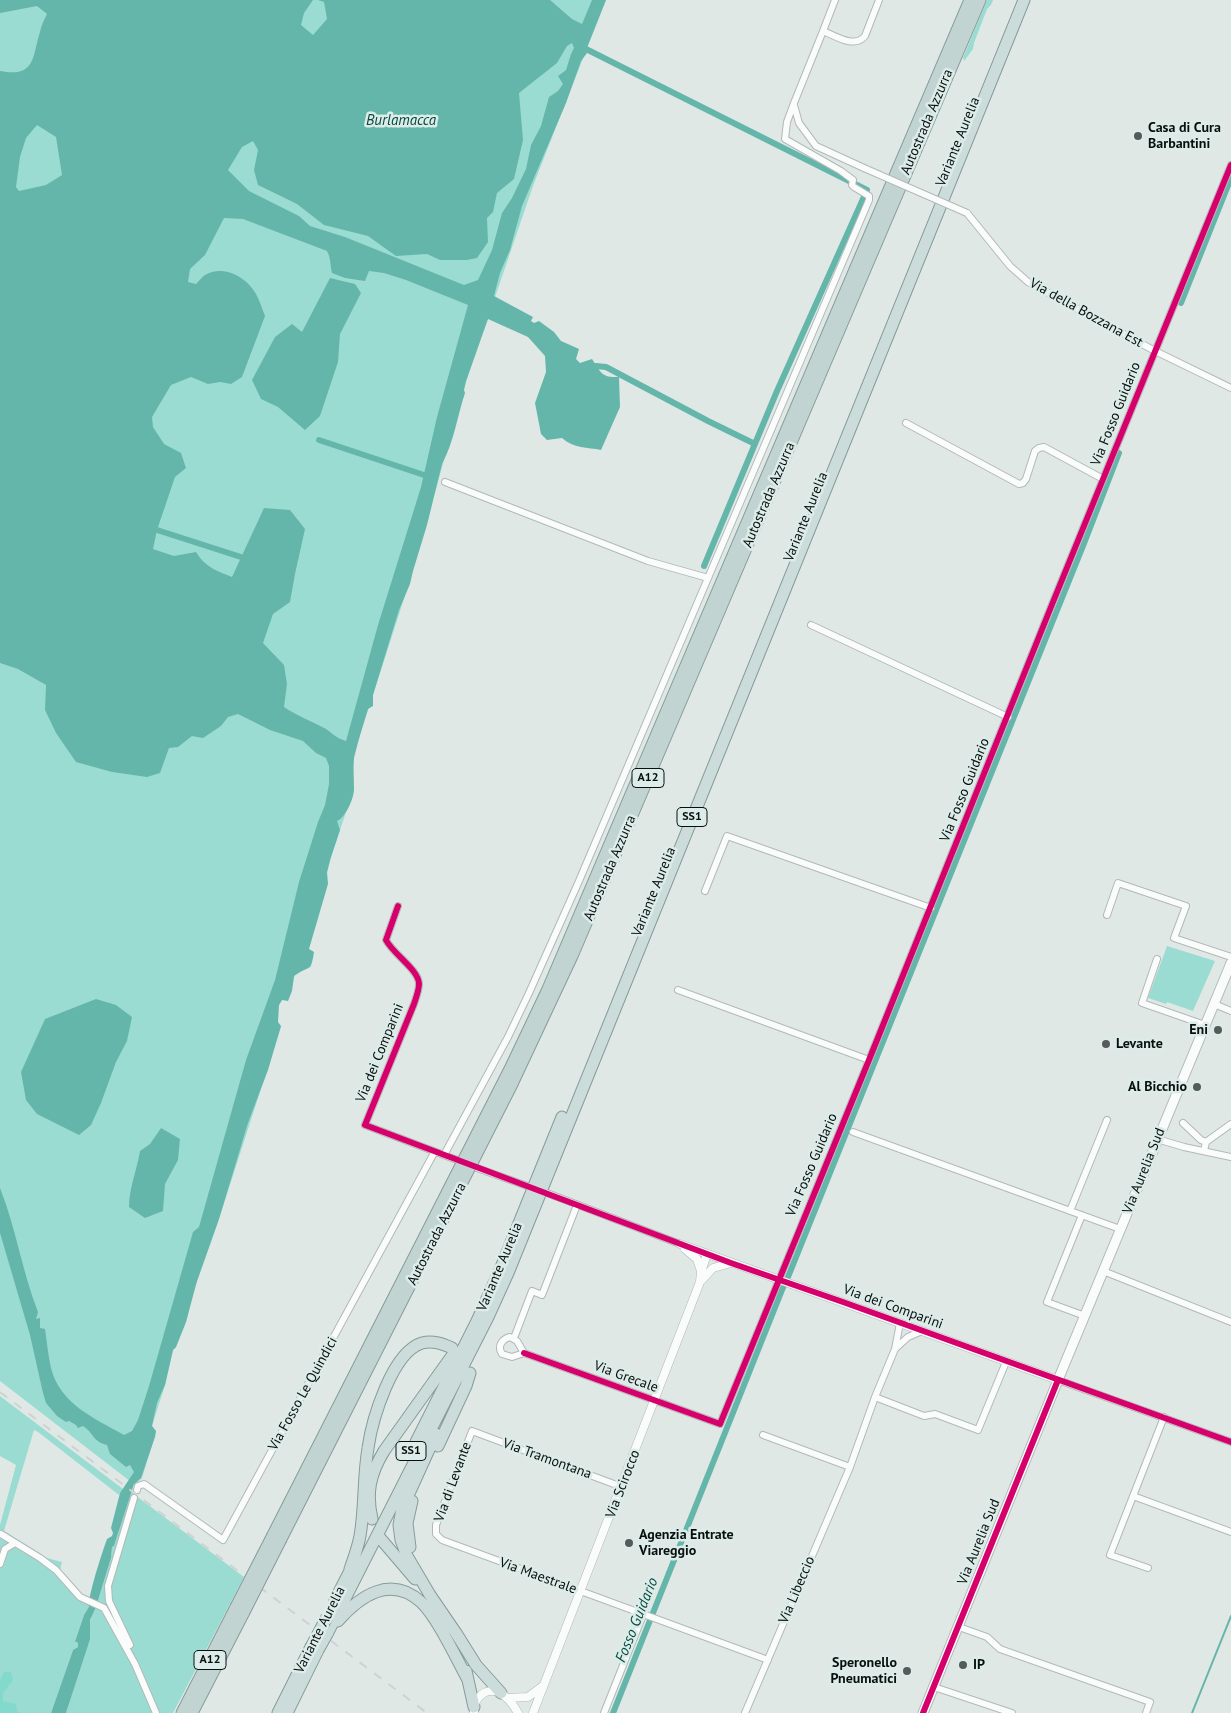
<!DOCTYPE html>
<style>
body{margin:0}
canvas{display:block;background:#e0e8e6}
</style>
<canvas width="1231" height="1713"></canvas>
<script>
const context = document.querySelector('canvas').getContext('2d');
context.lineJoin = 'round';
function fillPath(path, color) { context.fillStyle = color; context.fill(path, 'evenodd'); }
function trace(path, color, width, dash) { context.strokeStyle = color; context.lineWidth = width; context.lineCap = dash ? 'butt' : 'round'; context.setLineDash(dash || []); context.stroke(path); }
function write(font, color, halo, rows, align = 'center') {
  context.font = font + ' "PT Sans",sans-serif'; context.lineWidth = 5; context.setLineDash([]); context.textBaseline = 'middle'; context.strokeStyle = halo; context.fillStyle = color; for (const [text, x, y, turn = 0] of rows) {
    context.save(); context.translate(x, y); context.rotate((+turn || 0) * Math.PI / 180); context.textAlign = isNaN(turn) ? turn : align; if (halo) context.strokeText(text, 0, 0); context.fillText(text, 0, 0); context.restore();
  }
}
const green = new Path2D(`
 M0,0H606L533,186L466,382L412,574L352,760L350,800L332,854L307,950L313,951L311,967L295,974L291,992L282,1000L278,1007L277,1022L281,1027L218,1222L192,1296L186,1322L176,1347L173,1350L165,1385L152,1426L156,1432L142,1478L135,1485L0,1381Z
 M987,0H993L991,5L987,9L974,43L973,49L964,61L963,58Z
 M1167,946L1215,961L1193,1011L1167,1002L1166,1004L1148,998Z
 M0,1396L123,1489L119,1495L38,1432L34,1430L4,1531L47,1558L62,1562L59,1574L88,1601L90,1607L84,1615L75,1640L78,1643V1647L73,1650L51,1713H0V1525L16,1465L0,1456Z
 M131,1492L244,1577L173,1713H66L77,1676L92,1613L96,1607L111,1558L112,1547L114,1546Z`);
const forest = new Path2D(`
 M4,1672H11L13,1680L3,1693V1701L16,1704L17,1711L22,1713H0V1680Z`);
const water = new Path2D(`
 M0,0H313L304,13L301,25L313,35L327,19L324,2L318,0H550L572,19L582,24L592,0H606L588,45L587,53L581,61L566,103L522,206L510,250L500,273L494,296L533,317L531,321L534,323L539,321L554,332L561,341L579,349L576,359L580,363L592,359C601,372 601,378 619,377L620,407L601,450C587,447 574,449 562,438L547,440L541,434L535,403L546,372L545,356L528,337L488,319L466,381L464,390L465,393C457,417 454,442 442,464L427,525L413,571L410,584L399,610L373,695V706L368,709C363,725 358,741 354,758C353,768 354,779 354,789C354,799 345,818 337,821L340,830L330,860L327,872L328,884L309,949L314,952C311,973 309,965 294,976L292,991L288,1001L282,1000L279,1005L278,1022L281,1026L268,1070L248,1123L219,1219L197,1281L186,1322L176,1347L173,1350L165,1385L157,1403L152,1426L156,1431L155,1437L141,1478L134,1484L114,1546L112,1547L111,1558L96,1607L90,1620V1639L66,1713H51L73,1650L78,1647V1643L75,1641L84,1615L89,1607C87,1598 103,1550 107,1539L112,1536L113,1533L111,1528L120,1493L134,1472L130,1465L126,1467L110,1454L107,1445C93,1442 93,1432 83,1426L78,1428L76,1425L69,1421L66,1422L57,1416L46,1403L43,1393L30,1335L0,1233V1188C16,1228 22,1271 38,1312L36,1319L40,1318V1328L45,1329C47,1342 48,1355 51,1368C60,1404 94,1418 124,1435L132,1431L138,1420L149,1386L193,1232L199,1227L246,1060L275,980L299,882L318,822L325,805L329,784V766L326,758L316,753L303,741L270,730L238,714L228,717L221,726L203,738L192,736L178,747L169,748L160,773L147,777L112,772L76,762L56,733L45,710L46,685L18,669L0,663V71C36,78 32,57 40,32C41,26 44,20 47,14L37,6L0,13ZM572,43L574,48L571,54L566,70L558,76L563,84L558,91L549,97L541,126L531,145L526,169L512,198L502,213L492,250L478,280L464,285L345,237L310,226L299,216L249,191L228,170L242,147L253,141L258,150L254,170L258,185L297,204L324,225L368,236L396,256L427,254L440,260H467L477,258L488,242L487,218L493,212L497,193L514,179L523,140L519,93L557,63L567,46ZM37,125L56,137L62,175L46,185L19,191L16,187L20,157L26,138ZM224,218L243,219L327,251C331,258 330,266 332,273L345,278L365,281L369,271L384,273L406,280L468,305L437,417L421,487L378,625L346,741C338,739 333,734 326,729C312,721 297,716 284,707L287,684L284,665L263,643L273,614L290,602L295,574L305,529L290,510L264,508L232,577C217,571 205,567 196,552L174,556L153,549L157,530L175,477L186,468L181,453L164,444L153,427L152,417L171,385L191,377L208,384L220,382L231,384L242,377L265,316C262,309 260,301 256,294C247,277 223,264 205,275C202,277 199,281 196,284L188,282L190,269L205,255Z
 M330,278L355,284L361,293L340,334L338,362L320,416L305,430L278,407L261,399L252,380L275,337L292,324L302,332Z
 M96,999L116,1005L132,1017L127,1041L116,1062L101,1103L91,1125L79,1135L37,1114L26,1100L21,1072L45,1019Z
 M161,1128L180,1139L178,1160L165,1184L163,1211L145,1218L129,1207C129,1188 137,1170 140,1151L150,1144Z`);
const stream = new Path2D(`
 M1192,1713L1231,1616`);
const canal = new Path2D(`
 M588,50L867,190L777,391L704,566
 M1181,303L1231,178
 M596,366L606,367L708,421L755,444
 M319,440L424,475
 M157,530L241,557
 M788,1277L1083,546L1119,453
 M613,1713L784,1285`);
const minor = new Path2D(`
 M823,31L835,0
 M794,105L799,123L816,146L864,168
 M967,213L1010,266L1028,282L1155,351L1231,388
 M906,423L1019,484L1023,483L1026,479L1035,451L1039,448L1044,447L1103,479
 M708,578L869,200V196L854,187L852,185L853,180L841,171L785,139L787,122L794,103L823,31C836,36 854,49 865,36L879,0
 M811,625L1008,717
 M705,891L727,836L931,908
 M398,906L386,940C393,954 419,970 419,984C419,990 416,998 414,1004L365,1125L457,1160
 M1107,915L1118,883L1186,906L1174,938L1231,957
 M1157,959L1142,1003L1205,1025
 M678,990L869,1060
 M1214,1004L1231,1011
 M1183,1123L1201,1140L1206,1142
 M853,1132L1120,1229
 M1157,1139L1184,1147L1231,1157
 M1204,1151L1206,1142L1231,1124
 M444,1155L508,1037L529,993L579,881L708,578L648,561L445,482
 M477,1168L530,1187
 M547,1193L680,1244
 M1070,1211L1107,1120
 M1082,1215L1047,1302L1085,1316
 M1103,1271L1231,1322
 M510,1337L517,1341L524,1353L512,1357L502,1354C497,1346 502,1339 510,1337Z
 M514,1338L532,1291L542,1295L577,1205
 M896,1348L908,1337L922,1331
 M524,1353L720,1424L869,1060L1053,602L1231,165
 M1058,1380L1231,1442
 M875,1397L924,1416L935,1414L978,1430L1006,1362
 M763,1435L850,1467
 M622,1487L472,1431L436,1525V1534L442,1540L768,1660
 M137,1490L138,1486L144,1484L223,1540L434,1153
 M1133,1496L1231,1532
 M1,1534L40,1558L56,1570L80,1597L104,1608L135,1664L156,1713
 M0,1564L5,1549L15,1543
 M1148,1568L1110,1555L1164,1417
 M959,1627L987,1637L1000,1649L1150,1702L1146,1713
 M130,1645L109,1601L108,1586L134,1498
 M934,1687L1012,1713
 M604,1713L643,1615
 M745,1713L850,1467L875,1397L895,1349L900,1323`);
const tertiary = new Path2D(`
 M680,1244L1058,1380
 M685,1249L697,1259L701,1271
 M700,1282L713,1268L731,1263
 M507,1698L528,1697L543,1686
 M474,1713C473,1697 488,1684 503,1695C510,1699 514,1706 518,1713
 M533,1713L700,1282L701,1272L707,1254`);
const secondary = new Path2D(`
 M923,1713L1058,1380L1231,963`);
const trunk = new Path2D(`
 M436,1434L402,1509L399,1525L401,1540L407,1556L430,1595L456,1633L476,1665L501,1693
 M416,1442L477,1321L500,1270L562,1117
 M438,1446L466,1386L470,1373
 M372,1519C366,1493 370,1474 384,1451L454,1353
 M380,1538L415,1579
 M410,1547L407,1523L412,1501
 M350,1569C354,1558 358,1547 360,1536C365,1507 363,1477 368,1448C372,1420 392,1352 422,1343C433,1340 443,1344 452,1348
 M335,1600L354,1563
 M338,1621C359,1597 390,1574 421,1602C437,1617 456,1658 467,1678
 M327,1634L488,1317L508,1273L1024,0
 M466,1671L474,1707
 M278,1713L311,1647
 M287,1713L318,1650`);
const motorway = new Path2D(`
 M273,1535L510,1069L548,989L970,0
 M281,1539L512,1084L572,956L980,0
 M182,1713L236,1607
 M192,1713L244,1612`);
const rail = new Path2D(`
 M0,1392L427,1713`);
const minorBridge = new Path2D(`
 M864,168L967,213`);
const trunkBridge = new Path2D(`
 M311,1647L327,1617
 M318,1650L327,1634`);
const motorwayBridge = new Path2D(`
 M236,1607L273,1535
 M244,1612L281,1539`);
const cycleway = new Path2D(`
 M398,906L386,940C393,954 419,970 419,984C419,990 416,998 414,1004L365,1125L731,1263L843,1302L1231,1442
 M524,1353L720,1424L869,1060L1053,602L1231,165
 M923,1713L1058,1380`);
const markers = [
 [1138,136,5,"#555b5a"],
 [1218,1030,5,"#555b5a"],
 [1106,1044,5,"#555b5a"],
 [1197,1087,5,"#555b5a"],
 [629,1543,5,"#555b5a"],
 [963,1665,5,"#555b5a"],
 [907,1671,5,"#555b5a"]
];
const shields = [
 [648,778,32],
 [692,817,30],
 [411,1451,30],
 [210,1660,32]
];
const shieldNames = [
 ["A12",648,778],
 ["SS1",692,817],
 ["SS1",411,1451],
 ["A12",210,1660]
];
const streetNames = [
 ["Autostrada Azzurra",927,122,-67],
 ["Variante Aurelia",958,142,-68],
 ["Via della Bozzana Est",1086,313,29],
 ["Via Fosso Guidario",1116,414,-68],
 ["Autostrada Azzurra",769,495,-67],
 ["Variante Aurelia",806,517,-68],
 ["Via Fosso Guidario",965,790,-68],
 ["Autostrada Azzurra",610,868,-67],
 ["Variante Aurelia",654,892,-68],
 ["Via dei Comparini",380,1053,-68],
 ["Via Fosso Guidario",812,1165,-67],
 ["Via Aurelia Sud",1144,1171,-68],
 ["Autostrada Azzurra",437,1234,-63],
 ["Variante Aurelia",500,1267,-67],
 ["Via dei Comparini",893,1307,20],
 ["Via Grecale",626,1377,20],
 ["Via Fosso Le Quindici",303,1394,-61],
 ["Via Tramontana",547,1459,20],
 ["Via di Levante",453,1482,-70],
 ["Via Scirocco",623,1484,-69],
 ["Via Aurelia Sud",979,1542,-68],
 ["Via Maestrale",538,1576,20],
 ["Via Libeccio",797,1590,-67],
 ["Variante Aurelia",320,1630,-63]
];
const poiNames = [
 ["Casa di Cura",1148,128],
 ["Barbantini",1148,144],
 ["Eni",1208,1030,"right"],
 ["Levante",1116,1044],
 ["Al Bicchio",1187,1087,"right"],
 ["Agenzia Entrate",639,1535],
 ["Viareggio",639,1551],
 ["Speronello",897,1663,"right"],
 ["Pneumatici",897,1679,"right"],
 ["IP",973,1665]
];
const waterNames = [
 ["Burlamacca",401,121],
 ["Fosso Guidario",637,1620,-68]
];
fillPath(green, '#9bdcd2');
fillPath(forest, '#82dacd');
fillPath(water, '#65b6aa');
trace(stream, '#65b6aa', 2);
trace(canal, '#65b6aa', 6);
trace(minor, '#b2b9b7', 8);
trace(tertiary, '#b2b9b7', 9);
trace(secondary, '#b2b9b7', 11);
trace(trunk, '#859c99', 13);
trace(motorway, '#859c99', 13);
trace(minor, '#fafcfb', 6);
trace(tertiary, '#fafcfb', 8);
trace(secondary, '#fafcfb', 9);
trace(trunk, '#ccdcda', 11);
trace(motorway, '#c1d4d2', 11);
trace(rail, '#cfd2d1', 2, [9, 9]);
trace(minorBridge, '#b2b9b7', 8, []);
trace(trunkBridge, '#859c99', 13, []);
trace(motorwayBridge, '#859c99', 13, []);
trace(minorBridge, '#fafcfb', 6);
trace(trunkBridge, '#ccdcda', 11);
trace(motorwayBridge, '#c1d4d2', 11);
trace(cycleway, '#d6006c', 6);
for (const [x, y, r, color] of markers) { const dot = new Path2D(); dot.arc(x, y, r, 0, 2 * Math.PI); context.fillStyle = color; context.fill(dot); trace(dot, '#dcece8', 2); }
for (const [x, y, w] of shields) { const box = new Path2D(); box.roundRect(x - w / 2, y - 9.5, w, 19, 4); context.fillStyle = '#dcece8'; context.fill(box); trace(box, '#0a0f0e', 1); }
write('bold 12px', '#0a0f0e', null, shieldNames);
write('14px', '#0a0f0e', '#dcece8', streetNames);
write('bold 14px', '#0a0f0e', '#dcece8', poiNames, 'left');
write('italic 15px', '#084a41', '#dcece8', waterNames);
</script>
